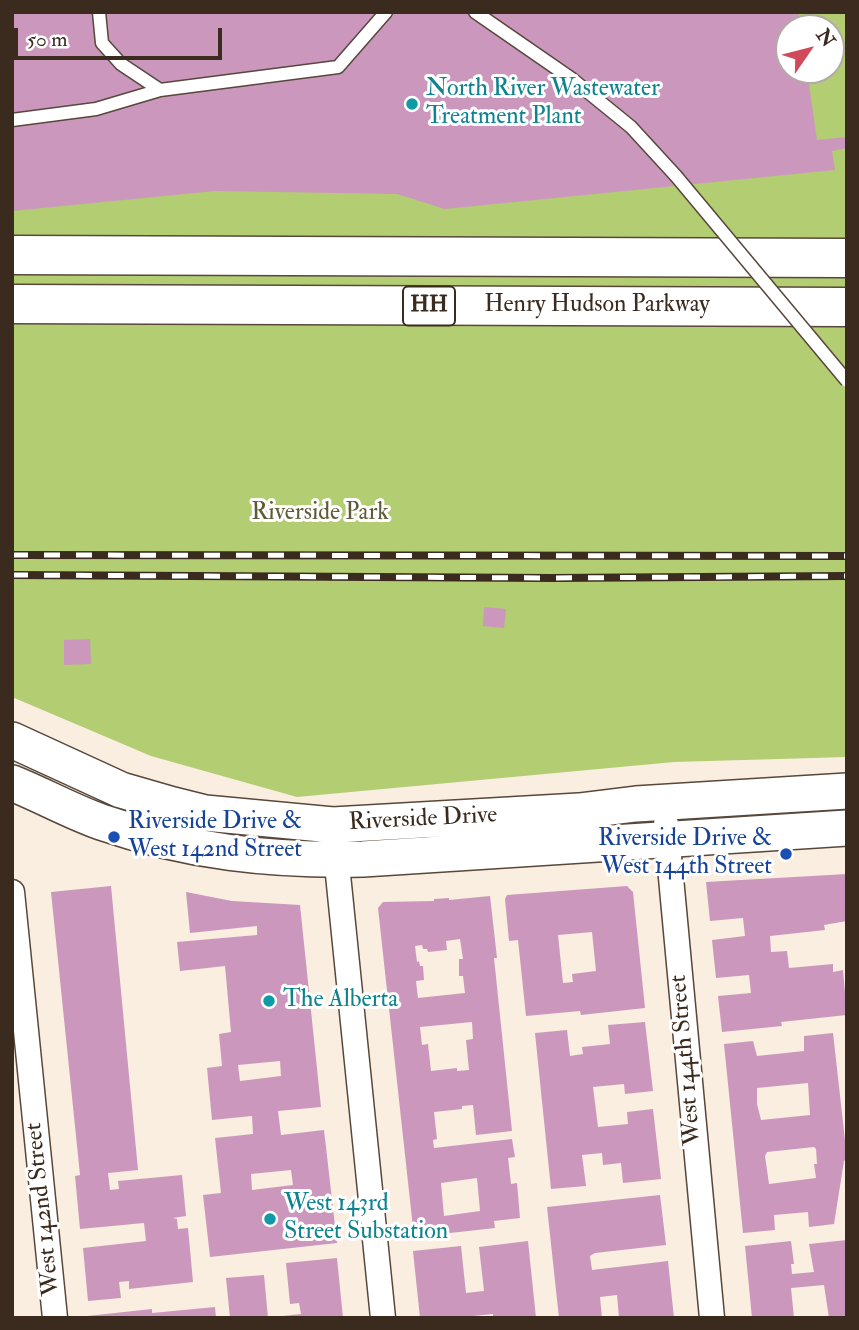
<!DOCTYPE html>
<style>
body{margin:0}
#map{position:relative;width:859px;height:1330px;overflow:hidden;background:#faeee0;font-family:"IM FELL Double Pica",serif}
canvas{display:block}
.frame{position:absolute;inset:0;border:14px solid #3b2a1e;pointer-events:none}
.north{position:absolute;left:775px;top:14px;width:70px;height:70px;box-sizing:border-box;background:#fff;border:2px solid #b1aaa5;border-radius:50%;rotate:55deg;font-size:19px;font-weight:700;line-height:28px;text-align:center;color:#3b2a1e}
.north::after{content:'';display:block;margin:auto;width:24px;height:32px;background:#d1495b;clip-path:polygon(50% 0,100% 100%,50% 72%,0 100%)}
.scale{position:absolute;left:14px;top:28px;width:208px;height:32px;box-sizing:border-box;border:4px solid #3b2a1e;border-top:0;padding-left:9px;font-size:21px;line-height:24px;white-space:nowrap;color:#3b2a1e;-webkit-text-stroke:5px #fff;paint-order:stroke}
</style>
<div id="map">
<canvas width="859" height="1330"></canvas>
<div class="frame"></div>
<div class="north">N</div>
<div class="scale">50 m</div>
</div>
<script>
const context = document.querySelector('canvas').getContext('2d');
context.lineJoin = 'round';
function fillPath(path, color) { context.fillStyle = color; context.fill(path, 'evenodd'); }
function trace(path, color, width, dash) { context.strokeStyle = color; context.lineWidth = width; context.lineCap = dash ? 'butt' : 'round'; context.setLineDash(dash || []); context.stroke(path); }
function write(font, color, halo, rows, align = 'center') {
  context.font = font + ' "IM FELL Double Pica",serif'; context.lineWidth = 6; context.setLineDash([]); context.textBaseline = 'middle'; context.strokeStyle = halo; context.fillStyle = color; for (const [text, x, y, turn = 0] of rows) {
    context.save(); context.translate(x, y); context.rotate((+turn || 0) * Math.PI / 180); context.textAlign = isNaN(turn) ? turn : align; if (halo) context.strokeText(text, 0, 0); context.fillText(text, 0, 0); context.restore();
  }
}
const green = new Path2D(`
 M12,12H847V757L674,762L297,797L151,756L12,697ZM789,28H831V70H789Z`);
const building = new Path2D(`
 M12,12H798L801,28H789V70H807L817,140L847,137V148L832,151L835,170L445,209L397,194L215,191L12,211Z
 M484,607L506,609L504,628L483,626Z
 M90,639L91,664L64,665V640Z
 M847,874V921L824,925L825,930L770,936L771,952L787,951L789,968L833,964V972L843,970L847,1015L781,1022L782,1026L722,1032L718,996L751,993L749,975L716,978L712,940L745,936L743,918L710,921L706,882Z
 M111,886L138,1170L108,1173L110,1190L119,1189L118,1181L182,1175L186,1216L173,1218L177,1219L178,1229L188,1228L193,1282L129,1289V1281L119,1282L121,1298L88,1301L83,1248L146,1241L144,1223L80,1229L75,1176L80,1175L51,892Z
 M627,886L633,892L645,1008L581,1015L580,1011L526,1016L518,940L509,941L505,899L507,895ZM592,932L596,971L572,974L573,982L563,983L558,935Z
 M186,892L232,901L300,905L321,1107L278,1111L281,1135L324,1130L337,1243L210,1257L203,1195L221,1193L215,1138L253,1134L252,1116L212,1120L207,1068L222,1066L219,1034L231,1032L225,966L180,971L177,942L257,935V926L190,933ZM280,1061L281,1076L240,1081L238,1065ZM291,1170L293,1185L252,1190L251,1174Z
 M490,896L497,958H494L512,1131L476,1135L473,1105L462,1106V1109L434,1112L437,1139L433,1140L434,1148L512,1139L515,1157L508,1158L511,1184L517,1183L520,1218L494,1221L495,1228L414,1237L378,908L383,902L434,901V899L449,898V900ZM460,939L463,959H459V976H463L465,993L418,998L416,981L424,980L423,966H420L419,961L417,962L415,946L422,945L423,949H427L428,952L447,950L446,941ZM472,1022L473,1039L466,1040L469,1070L457,1071V1068L431,1071L428,1044L422,1045L420,1027ZM477,1178L480,1211L444,1216L441,1183Z
 M645,1022L653,1091L625,1094L624,1084L593,1087L598,1127L628,1124L627,1112L653,1109L661,1179L623,1183L621,1163L603,1165L602,1153L582,1155L586,1186L551,1189L535,1033L567,1030L570,1056L583,1054L582,1047L610,1044L608,1025Z
 M833,1033L847,1158L844,1161L834,1224L809,1227L808,1212L774,1215L775,1230L743,1233L724,1044L753,1041L757,1056L804,1051V1036ZM808,1083L810,1115L761,1120L757,1104V1088ZM814,1147L816,1149L817,1164H814L816,1178L769,1184L765,1156L767,1152Z
 M660,1195L666,1245L595,1253L590,1256L592,1270L668,1261L674,1318H619L617,1295L600,1297L602,1318H559L547,1207Z
 M847,1240V1318H829L824,1285L791,1288L794,1318H752L745,1246L791,1241L794,1264H791L792,1274L814,1272L809,1244Z
 M528,1241L536,1318H493V1314L473,1316L474,1318H420L413,1251L461,1246L466,1293L484,1291L479,1247Z
 M337,1258L343,1318H282V1316L301,1314L299,1303L290,1304L286,1263Z
 M264,1275L268,1318H230L226,1278Z
 M215,1307L216,1318H87V1316L152,1309V1313Z`);
const service = new Path2D(`
 M99,12L102,43L121,64L160,90L338,67L386,12
 M475,12L572,79L631,127L676,176
 M12,120L96,109L160,90`);
const minor = new Path2D(`
 M666,824L712,1318
 M335,845L383,1318
 M12,892L55,1318`);
const secondary = new Path2D(`
 M12,740L121,790L173,805L205,813L333,825L579,811L636,804L847,791
 M12,783C42,795 70,811 101,822C188,852 271,861 363,859L847,828`);
const motorway = new Path2D(`
 M12,255L847,258
 M12,304L847,307`);
const rail = new Path2D(`
 M12,555L847,556
 M12,575L552,578L847,576`);
const serviceBridge = new Path2D(`
 M676,176L847,381`);
const markers = [
 [412,104,7,"#0f9aa8"],
 [114,837,7,"#1a4fb4"],
 [786,854,7,"#1a4fb4"],
 [269,1001,7,"#0f9aa8"],
 [270,1219,7,"#0f9aa8"]
];
const shields = [
 [429,306,52]
];
const shieldNames = [
 ["HH",429,306]
];
const cultureNames = [
 ["North River Wastewater",426,90],
 ["Treatment Plant",426,118],
 ["The Alberta",283,1001],
 ["West 143rd",284,1205],
 ["Street Substation",284,1233]
];
const streetNames = [
 ["Henry Hudson Parkway",597,306],
 ["Riverside Drive",423,820,-3],
 ["West 144th Street",687,1060,-95],
 ["West 142nd Street",44,1209,-96]
];
const parkNames = [
 ["Riverside Park",320,514]
];
const transitNames = [
 ["Riverside Drive &",128,823],
 ["West 142nd Street",128,851],
 ["Riverside Drive &",772,840,"right"],
 ["West 144th Street",772,868,"right"]
];
fillPath(green, '#b2cd72');
fillPath(building, '#cc97bd');
trace(service, '#58473b', 15);
trace(minor, '#58473b', 27);
trace(secondary, '#58473b', 38);
trace(motorway, '#58473b', 41);
trace(service, '#fff', 12);
trace(minor, '#fff', 24);
trace(secondary, '#fff', 35);
trace(motorway, '#fff', 38);
trace(rail, '#3b2a1e', 8);
trace(rail, '#fff', 5, [16]);
trace(serviceBridge, '#58473b', 15, []);
trace(serviceBridge, '#fff', 12);
for (const [x, y, r, color] of markers) { const dot = new Path2D(); dot.arc(x, y, r, 0, 2 * Math.PI); context.fillStyle = color; context.fill(dot); trace(dot, '#fff', 2.5); }
for (const [x, y, w] of shields) { const box = new Path2D(); box.roundRect(x - w / 2, y - 19.5, w, 39, 5); context.fillStyle = '#fff'; context.fill(box); trace(box, '#3b2a1e', 2); }
write('bold 23px', '#3b2a1e', null, shieldNames);
write('24px', '#0d838f', '#fff', cultureNames, 'left');
write('24px', '#3b2a1e', '#fff', streetNames);
write('24px', '#5f5b37', '#fff', parkNames);
write('24px', '#164399', '#fff', transitNames, 'left');
</script>
